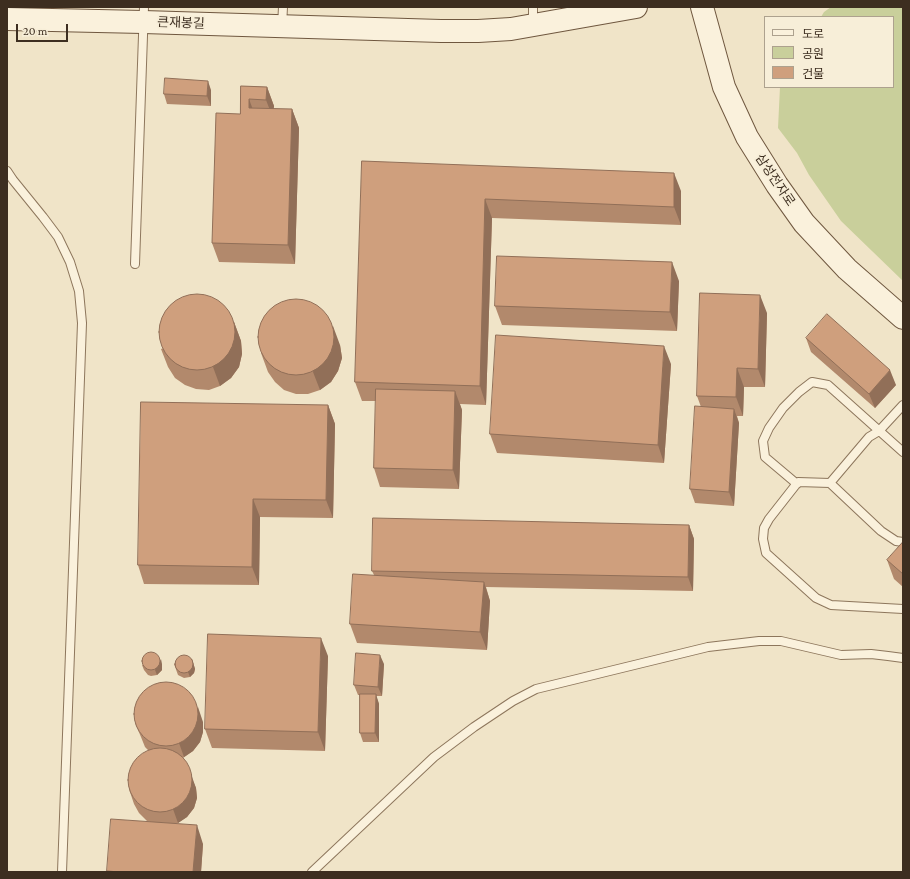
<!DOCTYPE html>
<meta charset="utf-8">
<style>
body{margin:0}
#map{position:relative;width:910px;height:879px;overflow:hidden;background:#f0e4c8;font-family:"Crimson Pro","Noto Sans KR",serif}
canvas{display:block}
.frame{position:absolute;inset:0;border:8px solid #3d2e20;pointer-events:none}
.legend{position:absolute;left:764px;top:16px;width:130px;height:72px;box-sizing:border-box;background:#f7eed8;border:1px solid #ada18e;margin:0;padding:5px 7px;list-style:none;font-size:12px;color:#3d2e20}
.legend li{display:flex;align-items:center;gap:8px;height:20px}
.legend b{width:20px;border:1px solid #ada18e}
.scale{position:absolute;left:16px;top:24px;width:52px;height:18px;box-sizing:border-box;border:2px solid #3d2e20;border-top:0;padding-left:5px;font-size:12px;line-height:14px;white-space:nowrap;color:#3d2e20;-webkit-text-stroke:3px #f7eed8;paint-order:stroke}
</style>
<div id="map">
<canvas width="910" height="879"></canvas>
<div class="frame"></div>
<ul class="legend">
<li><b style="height:5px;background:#faf1dc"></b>도로</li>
<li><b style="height:11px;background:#c9cf9b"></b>공원</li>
<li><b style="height:11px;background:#cf9f7d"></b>건물</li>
</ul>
<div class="scale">20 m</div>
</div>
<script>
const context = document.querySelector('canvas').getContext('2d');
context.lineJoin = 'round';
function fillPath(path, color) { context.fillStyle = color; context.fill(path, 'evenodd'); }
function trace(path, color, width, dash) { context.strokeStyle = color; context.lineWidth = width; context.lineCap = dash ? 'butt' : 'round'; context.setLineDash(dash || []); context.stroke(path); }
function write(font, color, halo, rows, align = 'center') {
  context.font = font + ' "Crimson Pro","Noto Sans KR",serif'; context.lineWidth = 3.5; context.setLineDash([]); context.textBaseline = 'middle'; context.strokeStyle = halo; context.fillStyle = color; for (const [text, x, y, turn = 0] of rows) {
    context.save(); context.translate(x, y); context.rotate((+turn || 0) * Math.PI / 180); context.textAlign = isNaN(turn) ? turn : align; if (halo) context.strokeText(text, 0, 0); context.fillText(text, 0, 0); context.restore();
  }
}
const green = new Path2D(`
 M831,7H903V281L841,221L809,175L797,153L778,128L780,87H893V17H821L824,12Z`);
const lane = new Path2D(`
 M533,24V7
 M282,26L283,7
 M7,171L13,180L43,217L58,237L70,262L79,291L82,323L62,872
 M135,264L144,7
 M830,483L869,437L879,431L903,405
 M797,484L765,457L763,441L769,428L783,408L799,392L812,382L828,385L903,452
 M903,542L896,541L881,531L830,483L798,482L769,519L764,528L763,539L766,553L816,598L831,605L903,609
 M312,872L434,757L474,727L513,701L536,689L708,647L759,641H781L841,655L871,654L888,656L903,658`);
const secondary = new Path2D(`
 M702,7L724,87L747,137L777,185L804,223L847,269L903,318
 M7,19L143,22L441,31H478L511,29L636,7`);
const wall = new Path2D(`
 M241,86L267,87L274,106L273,109H292L299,128L295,264L219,262L212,243L240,114Z
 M211,90V106L167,104L164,94Z
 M362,161L681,191V225L492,218L486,405L460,404L462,410L459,489L380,487L374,468L376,401H362L355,382Z
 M679,281L677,331L502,325L495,306Z
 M767,313L765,387H744L743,416H737L739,423L734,506L695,503L690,489L701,407L697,396Z
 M234,322L241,341L242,354L239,367L231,378L220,386L209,390L196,389L185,385L175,378L168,367L161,349Z
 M806,338L896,385L875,408L811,352Z
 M340,345L342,358L338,371L331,382L320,390L308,394H296L284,390L275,382L268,372L261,353Z
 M671,364L664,463L497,453L490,434Z
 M328,405L335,424L333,518L260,517L259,585L144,584L138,565Z
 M689,525L694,539L693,591L486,587L490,601L487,650L357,643L350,624L374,575L372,571Z
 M903,542V587L894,579L887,560Z
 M328,656L325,751L212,748L205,729Z
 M192,659L195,669L194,673L190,677L184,678L178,675L174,664Z
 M162,664V670L157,675L151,676L148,675L144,670L142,665Z
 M384,664L382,696H376L379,704V742H363L360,733V695H358L354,685Z
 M203,722V732L200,742L193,751L183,758L196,788L197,798L194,808L187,817L178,823L176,824L203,844L201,872H108L107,871L150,822L147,821L139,813L134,804L129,789L148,750L145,747L141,737L135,723Z`);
const shadedWall = new Path2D(`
 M208,81L211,90V106L207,96Z
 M267,87L274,106L273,118L266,100Z
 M249,99L256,118L249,108Z
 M292,109L299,128L295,264L288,245Z
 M674,173L681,191V225L674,207Z
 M485,199L492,218L486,405L480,386Z
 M672,262L679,281L677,331L670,312Z
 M760,295L767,313L765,387L758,369Z
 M234,322L241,341L242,354L239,367L231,378L220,386L213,367Z
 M333,326L340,345L342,358L338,371L331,382L320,390L313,372Z
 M664,346L671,364L664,463L658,445Z
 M737,368L744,387L743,416L736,397Z
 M890,370L896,385L875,408L869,394Z
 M455,391L462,410L459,489L453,470Z
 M328,405L335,424L333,518L326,500Z
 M734,409L739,423L734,506L729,492Z
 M253,499L260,517L259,585L252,567Z
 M689,525L694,539L693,591L688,577Z
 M484,582L490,601L487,650L480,632Z
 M321,638L328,656L325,751L318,732Z
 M380,655L384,664L382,696L378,687Z
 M161,659L162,664V670L157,675L155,670Z
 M192,659L195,669L194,673L190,677L188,672Z
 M376,694L379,704V742L375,733Z
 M198,707L203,722V732L200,742L193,751L184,757L179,743Z
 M191,774L196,788L197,798L194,808L187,817L178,823L173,809Z
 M197,825L203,844L201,872H193Z`);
const building = new Path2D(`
 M165,78L208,81L207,96L164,94Z
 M241,86L267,87L266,100L249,99V108L292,109L288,245L212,243L216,113L240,114Z
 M362,161L674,173V207L485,199L480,386L355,382Z
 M497,256L672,262L670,312L495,306Z
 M700,293L760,295L758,369L737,368L736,397L697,396Z
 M159 332a38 38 0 1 1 76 0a38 38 0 1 1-76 0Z
 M258 337a38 38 0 1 1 76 0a38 38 0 1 1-76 0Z
 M827,314L890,370L869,394L806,338Z
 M496,335L664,346L658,445L490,434Z
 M376,389L455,391L453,470L374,468Z
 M141,402L328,405L326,500L253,499L252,567L138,565Z
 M695,406L734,409L729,492L690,489Z
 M373,518L689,525L688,577L372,571Z
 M903,542V574L887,560Z
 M353,574L484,582L480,632L350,624Z
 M208,634L321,638L318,732L205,729Z
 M142 661a9 9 0 1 1 18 0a9 9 0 1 1-18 0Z
 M356,653L380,655L378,687L354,685Z
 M175 664a9 9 0 1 1 18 0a9 9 0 1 1-18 0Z
 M134 714a32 32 0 1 1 64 0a32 32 0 1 1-64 0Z
 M360,694H376L375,733H360Z
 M128 780a32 32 0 1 1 64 0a32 32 0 1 1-64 0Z
 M111,819L197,825L193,872H120L107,871Z`);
const streetNames = [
 ["큰재봉길",181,23,2],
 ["삼성전자로",775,180,56]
];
fillPath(green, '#c9cf9b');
trace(lane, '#8d765c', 10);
trace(secondary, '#6f573f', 24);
trace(lane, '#faf1dc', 8);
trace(secondary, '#faf1dc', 22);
fillPath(wall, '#b2896c');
fillPath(shadedWall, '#916f58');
fillPath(building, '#cf9f7d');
trace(building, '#916f58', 1);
write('13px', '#3d2e20', '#f7eed8', streetNames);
</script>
